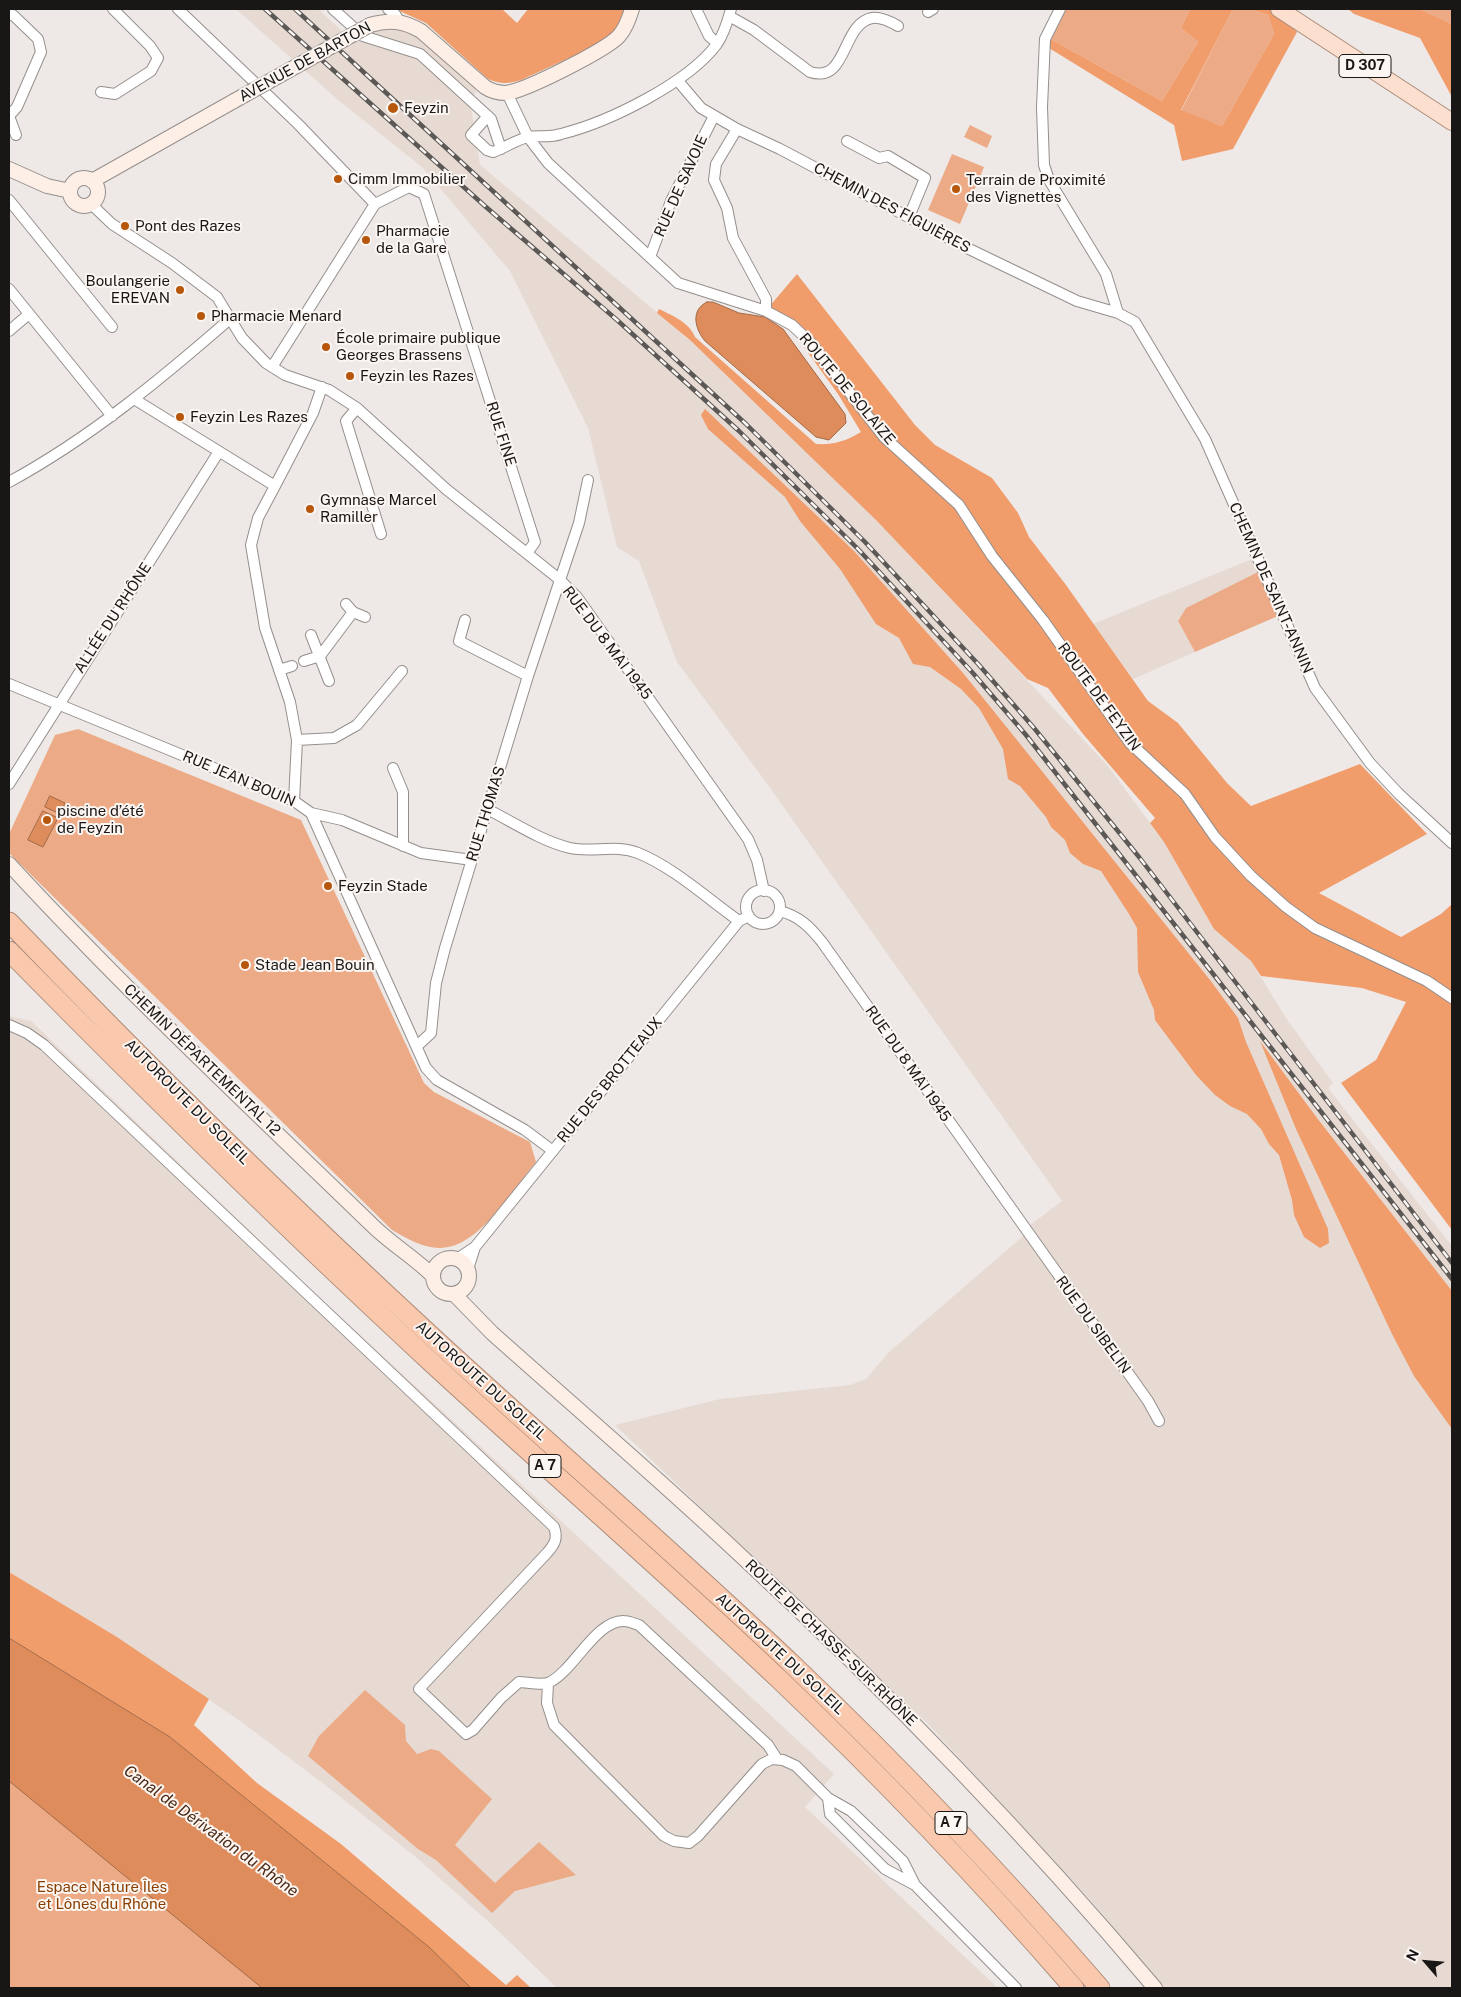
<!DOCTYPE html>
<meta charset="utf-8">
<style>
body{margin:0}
#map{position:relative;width:1461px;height:1997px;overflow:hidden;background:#eee9e6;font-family:"Public Sans",sans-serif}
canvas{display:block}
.frame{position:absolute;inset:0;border:10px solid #191716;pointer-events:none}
.north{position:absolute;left:1401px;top:1937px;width:50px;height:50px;-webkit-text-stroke:4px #fcf6f3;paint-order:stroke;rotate:297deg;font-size:14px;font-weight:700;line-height:20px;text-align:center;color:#191716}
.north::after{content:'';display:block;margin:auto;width:18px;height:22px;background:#191716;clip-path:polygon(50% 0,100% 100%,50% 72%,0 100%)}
</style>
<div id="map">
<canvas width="1461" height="1997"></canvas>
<div class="frame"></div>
<div class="north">N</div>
</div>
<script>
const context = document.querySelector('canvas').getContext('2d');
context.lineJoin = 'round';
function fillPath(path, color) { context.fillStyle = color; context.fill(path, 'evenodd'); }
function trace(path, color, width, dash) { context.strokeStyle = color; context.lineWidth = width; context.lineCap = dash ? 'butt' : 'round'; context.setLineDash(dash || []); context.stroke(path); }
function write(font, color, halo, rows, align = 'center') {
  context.font = font + ' "Public Sans",sans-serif'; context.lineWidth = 4; context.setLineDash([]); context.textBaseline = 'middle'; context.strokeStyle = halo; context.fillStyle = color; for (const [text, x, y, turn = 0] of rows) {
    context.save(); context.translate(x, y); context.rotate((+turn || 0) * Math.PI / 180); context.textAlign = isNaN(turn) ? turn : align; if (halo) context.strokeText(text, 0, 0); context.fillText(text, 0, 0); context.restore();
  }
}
const built = new Path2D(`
 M236,9H318L343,32L358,23L367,32L391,27L417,34L477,90L470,101L480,165L690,340L792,437L876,520L1108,766L1164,842L1214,929L1251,961L1286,1018L1333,1083L1328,1088L1452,1246V1988H1164L1094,1904L929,1725L615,1425L720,1399L850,1385L866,1379L889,1352L1022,1237L1029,1226L1062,1201L768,785L677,662L639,561L617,547L588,428L510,271L423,168L337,99Z
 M1252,559L1258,572L1186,608L1178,621L1195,652L1133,679L1093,624Z
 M9,1016L31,1021L315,1293L834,1774L805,1807L998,1988H557L491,1924L417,1858L329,1788L243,1723L117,1637L9,1573Z`);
const green = new Path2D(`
 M1063,9H1190L1181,28L1198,42L1162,101L1049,38Z
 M1233,9H1249L1268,15L1274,34L1222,126L1181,111Z
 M1420,9H1452V24Z
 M970,125L992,136L987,148L964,137Z
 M952,154L984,167L960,224L928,210Z
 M1258,572L1278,616L1195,652L1178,621L1186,608Z
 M78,729L301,820L424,1083L434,1092L530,1142L536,1162C513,1189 478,1250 438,1248C421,1247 406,1238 392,1230L9,853V834L55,735Z
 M365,1690L405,1725L406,1741L417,1754L431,1749L439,1751L492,1799L455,1845L495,1883L539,1842L576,1875L515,1891L492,1913L436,1860L418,1849L308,1756L319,1736Z
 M9,1713L367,1988H9Z`);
const forest = new Path2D(`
 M395,9H502L517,23L528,9H625L617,29L602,43L521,80C508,84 500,84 488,79L426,23Z
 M1190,9H1233L1181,110L1222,126L1274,34L1268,15L1249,9H1275L1297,32L1233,149L1182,161L1174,125L1049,48V38L1162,101L1198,42L1181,28Z
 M1348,9H1420L1452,24V97L1420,38L1354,14Z
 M797,274L915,425L935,445L992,478L1018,513L1029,537L1066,585L1148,701L1178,723L1227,783L1251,806L1360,764L1427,834L1319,893L1401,937L1441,914L1452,904V1230L1341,1083L1376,1060L1406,1002L1362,988L1261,976L1251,961L1214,929L1164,842L1150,823L1155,818L1083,734L1048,688L1027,679L876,520L690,340L657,313L659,309C673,316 689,322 695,337L816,444C833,445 847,441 861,432L838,394L804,347L797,322L768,308Z
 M705,409L854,551L963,673L1210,980L1238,1018L1246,1042L1328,1229L1329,1243L1320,1248L1304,1237L1294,1215L1292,1200L1279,1155L1269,1144L1261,1129L1247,1114L1230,1106L1215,1095L1196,1075L1155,1020L1154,1010L1138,972L1137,928L1129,914L1101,871L1083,864L1070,853L1065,840L1051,827L1046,817L1020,786L1008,779L1003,749L979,708L961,689L930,667L913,664L899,638L876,624L840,569L800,521L785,497L708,429L701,415Z
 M1260,1041L1317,1118L1452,1291V1429L1414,1376L1392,1334L1296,1129Z
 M9,1572L117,1637L209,1699L194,1725L257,1783L341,1844L506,1985L517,1975L531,1988H471L429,1947L170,1737L9,1638Z`);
const water = new Path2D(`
 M707,302H713L739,313L765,317L783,329L845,414L846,423L829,440L816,437L705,341C695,329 690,310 707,302Z
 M50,796L65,803L60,814L45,807Z
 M43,811L58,818L43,847L28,840Z
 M9,1638L170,1737L429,1947L471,1988H262L9,1781Z`);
const street = new Path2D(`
 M178,9L298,124L375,204
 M333,9L363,36L420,54L491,119L501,149
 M388,9L395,14L399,21
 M696,9L709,36L717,43
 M1060,9L1045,39L1042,107L1044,165L1049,180L1106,274L1118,313
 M928,12L933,9
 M9,15H13L38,39L41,52L17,107L9,116
 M729,16L754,30L810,72C848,84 841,24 872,18C880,17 891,22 898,26
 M678,81L701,108L737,129L780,149L967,248L1077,301L1118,313L1135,322L1205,439L1315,688L1370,763L1399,794L1452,843
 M101,92L115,94L151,71L158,58L150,46L113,9
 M507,93L528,137L548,163L678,283L766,311L792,325L811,343L884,437L959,505L992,556L1043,620L1130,743L1185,794L1215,837L1251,876L1286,907L1315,928L1427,981L1452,998
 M9,116L16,135
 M488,116L471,135L487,150L493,152C504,148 516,140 528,137C538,135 550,138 561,134C609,122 688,83 717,44C724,34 728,20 731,9
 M737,129L716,164L714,180L727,208L733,238L766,299V311
 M847,141L879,158L888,156L925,178L909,217
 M9,200L112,327
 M91,204L112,224L172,263L217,297L242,338L266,363L285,375L329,390L357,408L446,489L559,579L577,597L748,839L757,860L764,891
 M375,204L409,187L424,194L535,542L527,553
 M650,257L671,201L714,116
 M9,289L112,416
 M9,331L29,314
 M272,367L375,204
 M134,399L275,486L313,413L322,387
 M357,408L346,421L381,534
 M9,482C90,438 161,379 231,318
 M275,486L258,518L251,545L265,628L290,702L297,740L294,801
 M353,612L365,617
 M465,620L459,641L528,676
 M311,635L329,681
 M304,661L320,656L353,612L346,604
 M279,670L292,666
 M9,684L294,801L311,813L342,820L421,853L472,860
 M297,740L334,738L357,725L402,671
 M393,768L403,792V846
 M9,784L218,453
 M487,809C513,822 541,841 570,848C592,853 616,844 638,853C673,867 708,899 739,921
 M311,813L426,1068L437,1080L525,1130L553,1151
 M746 907a17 17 0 1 1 34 0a17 17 0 1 1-34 0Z
 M780,911C799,916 810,927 822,942L1148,1401L1159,1421
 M9,1025L27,1033L44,1045L554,1527C558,1538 555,1544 547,1553L419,1689L466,1734L473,1730L501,1698L519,1682C527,1682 543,1686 550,1682C574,1670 596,1620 624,1621C629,1621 635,1624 639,1625L768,1745L777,1759
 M417,1046L431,1033L436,983L445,948L528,676L579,523L588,480
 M457,1259L475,1247L739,921L749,916
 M468,1269L475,1247
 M548,1684L547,1703L554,1725L664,1836L674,1841L689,1843L698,1836L762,1764L772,1759L783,1760L796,1766L828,1798L851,1811L903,1861L915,1885L1016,1988
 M828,1798L830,1814L885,1869L915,1885`);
const secondary = new Path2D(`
 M370,25C389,19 404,21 421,31L485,87C491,91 498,93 506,93C525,91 606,50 619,36C626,28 629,19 632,9
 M9,169L47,186L70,191
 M70 192a14 14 0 1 1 28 0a14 14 0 1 1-28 0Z
 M92,181L234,101
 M9,864C124,989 249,1106 372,1225C391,1244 414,1257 433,1276
 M433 1276a18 18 0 1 1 36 0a18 18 0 1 1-36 0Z
 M455,1295L492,1333C575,1407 659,1479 740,1555C887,1691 1026,1835 1155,1988`);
const primary = new Path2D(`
 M1279,9L1452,122`);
const highway = new Path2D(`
 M9,922C149,1068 293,1209 442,1346C559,1453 679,1557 794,1666C901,1768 1003,1876 1100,1988
 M9,951C147,1091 287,1229 432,1363C547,1469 666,1572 780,1680C883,1778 981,1881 1074,1988`);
const rail = new Path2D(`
 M265,9L486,207L617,320L739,431L858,549L972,672L1026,735L1452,1279
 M295,9L746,424L865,542L979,665L1034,728L1139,857L1452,1263`);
const secondaryBridge = new Path2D(`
 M234,101L370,25`);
const markers = [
 [393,108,6,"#b6570b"],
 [338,179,5,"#b6570b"],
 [956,189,5,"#b6570b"],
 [125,226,5,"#b6570b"],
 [366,240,5,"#b6570b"],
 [180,290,5,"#b6570b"],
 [201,316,5,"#b6570b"],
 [326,347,5,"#b6570b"],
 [350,376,5,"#b6570b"],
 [180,417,5,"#b6570b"],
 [310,509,5,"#b6570b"],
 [47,820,5,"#b6570b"],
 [328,886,5,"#b6570b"],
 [245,965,5,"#b6570b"]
];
const shields = [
 [1365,66,52],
 [545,1466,32],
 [951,1823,32]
];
const shieldNames = [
 ["D 307",1365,66],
 ["A 7",545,1466],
 ["A 7",951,1823]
];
const streetNames = [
 ["AVENUE DE BARTON",305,62,-29],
 ["RUE DE SAVOIE",681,186,-66],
 ["CHEMIN DES FIGUIÈRES",892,208,28],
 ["ROUTE DE SOLAIZE",847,389,50],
 ["RUE FINE",501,434,72],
 ["CHEMIN DE SAINT-ANNIN",1271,588,66],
 ["ALLÉE DU RHÔNE",113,618,-57],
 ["RUE DU 8 MAI 1945",607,643,53],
 ["ROUTE DE FEYZIN",1099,697,54],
 ["RUE JEAN BOUIN",239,779,23],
 ["RUE THOMAS",486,814,-73],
 ["CHEMIN DÉPARTEMENTAL 12",202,1060,44],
 ["RUE DU 8 MAI 1945",908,1064,55],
 ["RUE DES BROTTEAUX",610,1080,-51],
 ["AUTOROUTE DU SOLEIL",187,1102,45],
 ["RUE DU SIBELIN",1093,1325,54],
 ["AUTOROUTE DU SOLEIL",481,1381,42],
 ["ROUTE DE CHASSE-SUR-RHÔNE",831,1643,44],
 ["AUTOROUTE DU SOLEIL",780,1654,43]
];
const poiNames = [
 ["Feyzin",404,108],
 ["Cimm Immobilier",348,179],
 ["Terrain de Proximité",966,180],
 ["des Vignettes",966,197],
 ["Pont des Razes",135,226],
 ["Pharmacie",376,231],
 ["de la Gare",376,248],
 ["Boulangerie",170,281,"right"],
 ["EREVAN",170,298,"right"],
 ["Pharmacie Menard",211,316],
 ["École primaire publique",336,338],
 ["Georges Brassens",336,355],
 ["Feyzin les Razes",360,376],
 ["Feyzin Les Razes",190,417],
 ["Gymnase Marcel",320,500],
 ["Ramiller",320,517],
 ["piscine d’été",57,811],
 ["de Feyzin",57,828],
 ["Feyzin Stade",338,886],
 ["Stade Jean Bouin",255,965]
];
const parkNames = [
 ["Espace Nature Îles",102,1887],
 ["et Lônes du Rhône",102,1904]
];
const waterNames = [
 ["Canal de Dérivation du Rhône",211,1831,36]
];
fillPath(built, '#e7dad3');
fillPath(green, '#ecab86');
fillPath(forest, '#f09c6b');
fillPath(water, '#de8c5b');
trace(water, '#a36946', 1);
trace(street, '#948f8c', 12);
trace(secondary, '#948f8c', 16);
trace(primary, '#ab8b78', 18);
trace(highway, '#ab8b78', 21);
trace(street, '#fff', 10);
trace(secondary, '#feefe6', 14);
trace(primary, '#fcdfce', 16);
trace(highway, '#fac9ad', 19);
trace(rail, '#5b5856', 4.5);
trace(rail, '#fcf6f3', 2.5, [8]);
trace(secondaryBridge, '#948f8c', 16, []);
trace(secondaryBridge, '#feefe6', 14);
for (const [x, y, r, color] of markers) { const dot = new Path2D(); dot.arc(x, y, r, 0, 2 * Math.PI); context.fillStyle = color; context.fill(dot); trace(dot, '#fcf6f3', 2); }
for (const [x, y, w] of shields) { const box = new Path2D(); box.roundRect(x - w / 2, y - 11.5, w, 23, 4); context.fillStyle = '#fcf6f3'; context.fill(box); trace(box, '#191716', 1); }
write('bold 14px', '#191716', null, shieldNames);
write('15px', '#191716', '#fcf6f3', streetNames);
write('15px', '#191716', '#fcf6f3', poiNames, 'left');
write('15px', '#893e00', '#fcf6f3', parkNames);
write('italic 16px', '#4b2915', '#fcf6f3', waterNames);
</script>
